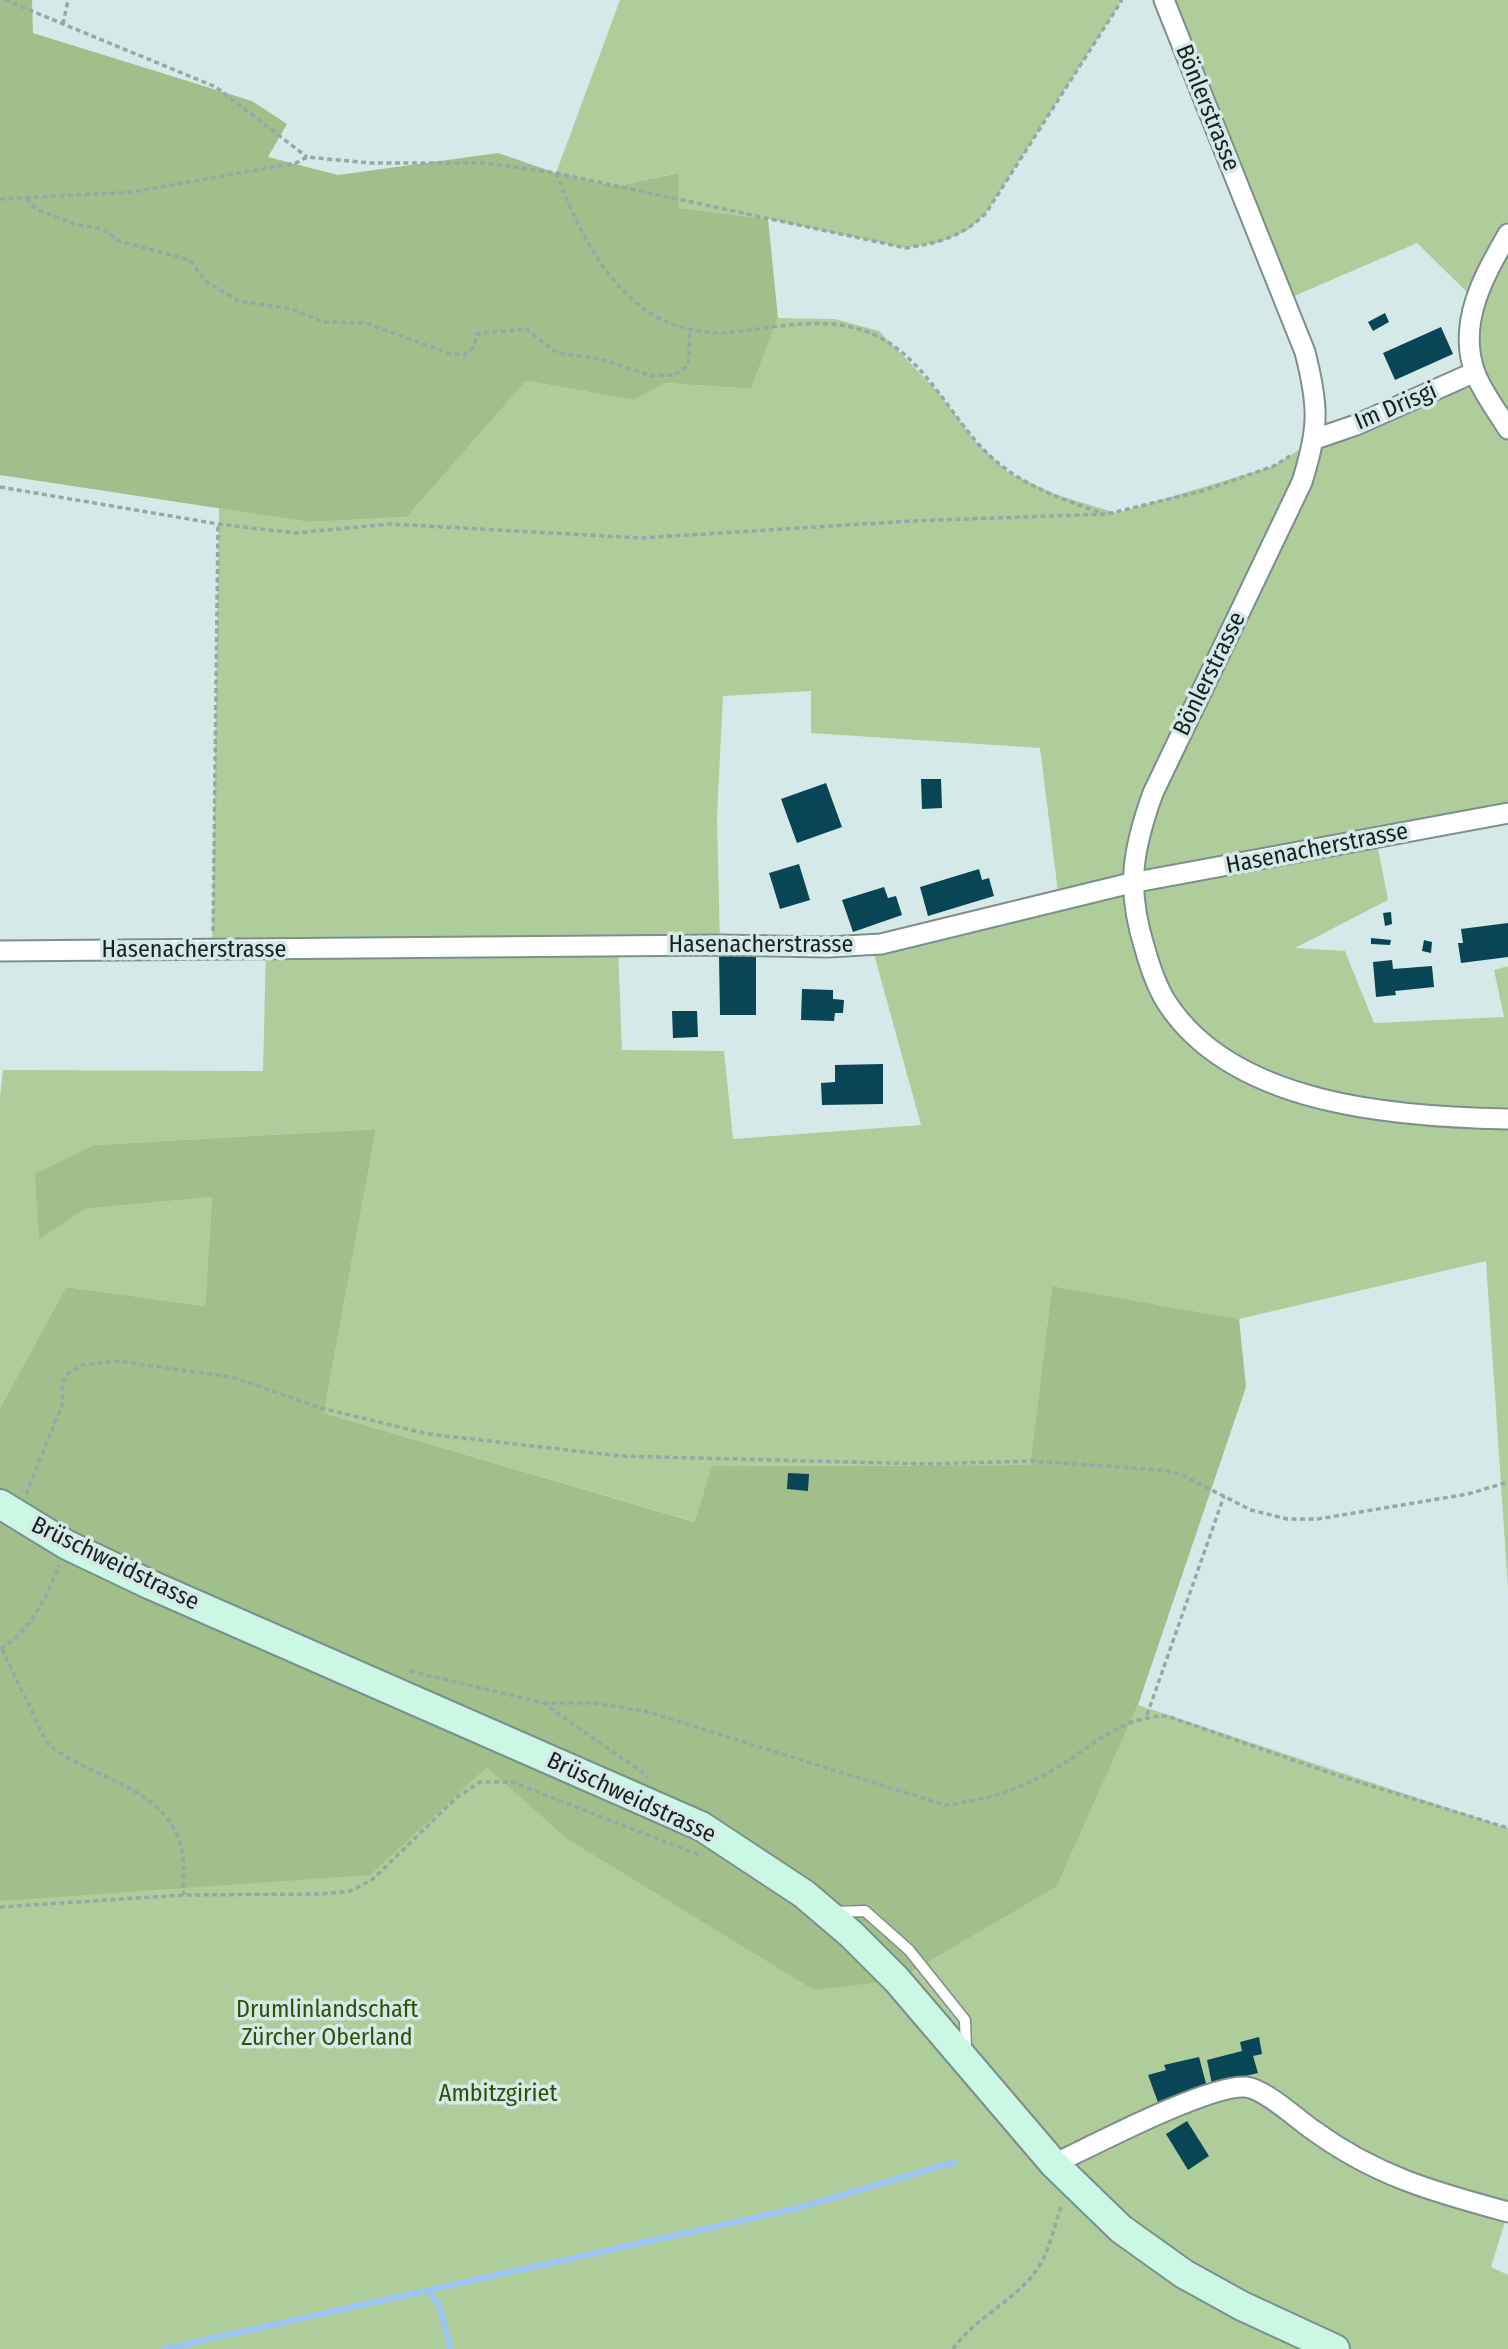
<!DOCTYPE html>
<meta charset="utf-8">
<style>
body{margin:0}
canvas{display:block;background:#d5eae8}
</style>
<canvas width="1508" height="2349"></canvas>
<script>
const context = document.querySelector('canvas').getContext('2d');
context.lineJoin = 'round';
function fillPath(path, color) { context.fillStyle = color; context.fill(path, 'evenodd'); }
function trace(path, color, width, dash) { context.strokeStyle = color; context.lineWidth = width; context.lineCap = dash ? 'butt' : 'round'; context.setLineDash(dash || []); context.stroke(path); }
function write(font, color, halo, rows, align = 'center') {
  context.font = font + ' "Fira Sans Condensed",sans-serif'; context.lineWidth = 7; context.setLineDash([]); context.textBaseline = 'middle'; context.strokeStyle = halo; context.fillStyle = color; for (const [text, x, y, turn = 0] of rows) {
    context.save(); context.translate(x, y); context.rotate((+turn || 0) * Math.PI / 180); context.textAlign = isNaN(turn) ? turn : align; if (halo) context.strokeText(text, 0, 0); context.fillText(text, 0, 0); context.restore();
  }
}
const green = new Path2D(`
 M620,0H1122L986,213L968,230L940,242L906,248L768,219L679,208L677,173L617,186L556,173Z
 M1164,0H1508V813L1376,838L1388,900L1295,948L1345,951L1374,1023L1504,1017L1494,970L1508,966V1589L1486,1261L1239,1319L1052,1286L1030,1465L713,1466L696,1522L324,1413L376,1129L94,1145L39,1238L85,1209L212,1197L205,1306L66,1287L0,1408V1097L3,1070L263,1071L266,949H212L219,508L309,522L407,517L526,381L634,400L664,383L751,389L778,318L835,319L879,331L938,392L976,442L1009,473L1057,495L1117,513L1274,466L1315,439L1475,372L1474,299L1417,243L1285,300ZM811,691V733L1040,748L1059,900L921,944L874,954L921,1125L733,1139L724,1051L622,1050L618,946L720,945L717,816L723,696Z
 M0,1654L1057,1886L1138,1705L1508,1828V2212L1491,2267L1508,2275V2349H0Z`);
const forest = new Path2D(`
 M0,0H32L33,33L252,101L287,124L268,157L338,175L498,153L556,173L617,186L678,173L679,208L768,219L778,318L751,389L665,383L634,400L526,381L407,517L309,522L0,475Z
 M376,1129L324,1413L695,1522L712,1466L1030,1465L1052,1286L1239,1319L1246,1387L1138,1705L1057,1886L897,1980L814,1990L566,1838L487,1767L370,1875L0,1901V1408L66,1287L205,1306L212,1197L85,1209L39,1239L35,1174L94,1145Z`);
const stream = new Path2D(`
 M429,2292L439,2305L451,2349
 M164,2349L794,2209L955,2162`);
const building = new Path2D(`
 M1385,313L1389,322L1373,331L1368,322Z
 M1441,327L1453,354L1395,380L1383,353Z
 M921,779H941L942,808L922,809Z
 M826,783L842,827L797,843L781,799Z
 M799,864L810,900L780,909L769,873Z
 M979,869L982,880L989,878L994,896L928,916L920,887Z
 M884,887L888,898L896,896L902,915L853,932L842,900Z
 M1391,912L1392,924L1385,926L1383,913Z
 M1508,923V957L1461,963L1458,943H1463L1461,929Z
 M1371,938L1391,940L1390,945L1371,944Z
 M1424,940L1432,942L1431,953L1422,951Z
 M719,956H756V1015H720Z
 M1392,960L1393,969L1432,966L1434,987L1395,991L1396,995L1376,997L1373,962Z
 M802,989L833,990V999L844,1000L843,1013H835L834,1021L801,1020Z
 M672,1011H697L698,1037L673,1038Z
 M883,1064V1104L822,1105L821,1083L835,1082V1065Z
 M788,1473L809,1474L808,1491L787,1489Z
 M1259,2037L1262,2054L1253,2056L1258,2073L1212,2084L1207,2060L1242,2051L1240,2042Z
 M1199,2057L1208,2091L1159,2105L1148,2075L1166,2070L1164,2065Z
 M1187,2121L1209,2156L1188,2170L1166,2134Z`);
const path = new Path2D(`
 M5,0L216,87L307,157
 M63,24L68,0
 M556,173C590,259 636,346 744,331C787,325 834,316 875,335C926,359 950,417 988,454C1020,485 1063,500 1105,514
 M27,198L36,209L74,224L103,229L119,241L190,260L205,281L239,301L292,309L323,322L366,323L448,353L464,355L474,347L477,334C494,330 508,333 525,328L557,353L601,359L652,376L674,375L688,366L690,330
 M0,199L132,192L296,163L307,157L370,163H485L556,173L906,248C938,243 962,237 986,213L1122,0
 M0,487L218,524L296,533L390,524L641,538L910,521L1107,514L1202,491L1274,466L1290,456
 M213,931L218,524
 M26,1494L63,1403L62,1385L66,1375L82,1365L116,1361L232,1377L321,1408L428,1434L620,1456L926,1464L1033,1461L1162,1470L1180,1474L1251,1510L1287,1519H1318L1468,1494L1508,1482
 M1,1649C31,1629 46,1599 59,1565
 M2,1649L47,1743C93,1782 172,1785 183,1857C185,1869 183,1883 184,1895
 M410,1671L543,1703L649,1777
 M543,1703H592L645,1711L945,1805C984,1800 1013,1792 1048,1773C1089,1750 1118,1716 1167,1716L1336,1775L1508,1828
 M1147,1715L1224,1496
 M0,1907L184,1895L321,1894L351,1891L373,1879L456,1798L480,1782H512L702,1856
 M953,2349C976,2315 1024,2297 1042,2261C1051,2244 1055,2223 1062,2204`);
const lane = new Path2D(`
 M833,1912L865,1911L909,1950L965,2020L966,2049`);
const street = new Path2D(`
 M1164,0L1305,352C1319,407 1319,428 1302,482L1153,793C1132,851 1126,889 1145,949C1150,967 1156,986 1167,1003C1234,1106 1398,1117 1508,1119
 M1508,234C1484,276 1457,322 1475,373C1483,393 1497,411 1508,429
 M1315,439L1356,425L1475,372
 M0,951L720,945L828,947L881,944L1131,883L1508,813
 M1054,2164C1092,2146 1209,2084 1246,2087C1265,2089 1297,2119 1313,2130C1376,2176 1434,2192 1508,2212`);
const secondary = new Path2D(`
 M0,1504L67,1545L151,1585L701,1826L804,1894L851,1934L897,1980L1054,2164L1121,2229L1184,2274L1242,2306L1335,2349`);
const streetNames = [
 ["Bönlerstrasse",1207,108,68],
 ["Im Drisgi",1396,407,-23],
 ["Bönlerstrasse",1210,674,-64],
 ["Hasenacherstrasse",1317,849,-11],
 ["Hasenacherstrasse",761,945],
 ["Hasenacherstrasse",194,950],
 ["Brüschweidstrasse",115,1564,26],
 ["Brüschweidstrasse",631,1798,25]
];
const parkNames = [
 ["Drumlinlandschaft",327,2010],
 ["Zürcher Oberland",327,2038],
 ["Ambitzgiriet",498,2094]
];
fillPath(green, '#afcd9a');
fillPath(forest, '#a1bf8b');
trace(stream, '#9ac5f2', 6);
fillPath(building, '#084555');
trace(lane, '#7c8f8d', 13);
trace(street, '#7c8f8d', 23);
trace(secondary, '#7c8f8d', 32);
trace(path, '#97a7a6', 3.5, [5, 3.5]);
trace(lane, '#fff', 10);
trace(street, '#fff', 19);
trace(secondary, '#cbf7e5', 28);
write('24px', '#192120', '#d5eae8', streetNames);
write('24px', '#2e5103', '#d5eae8', parkNames);
</script>
